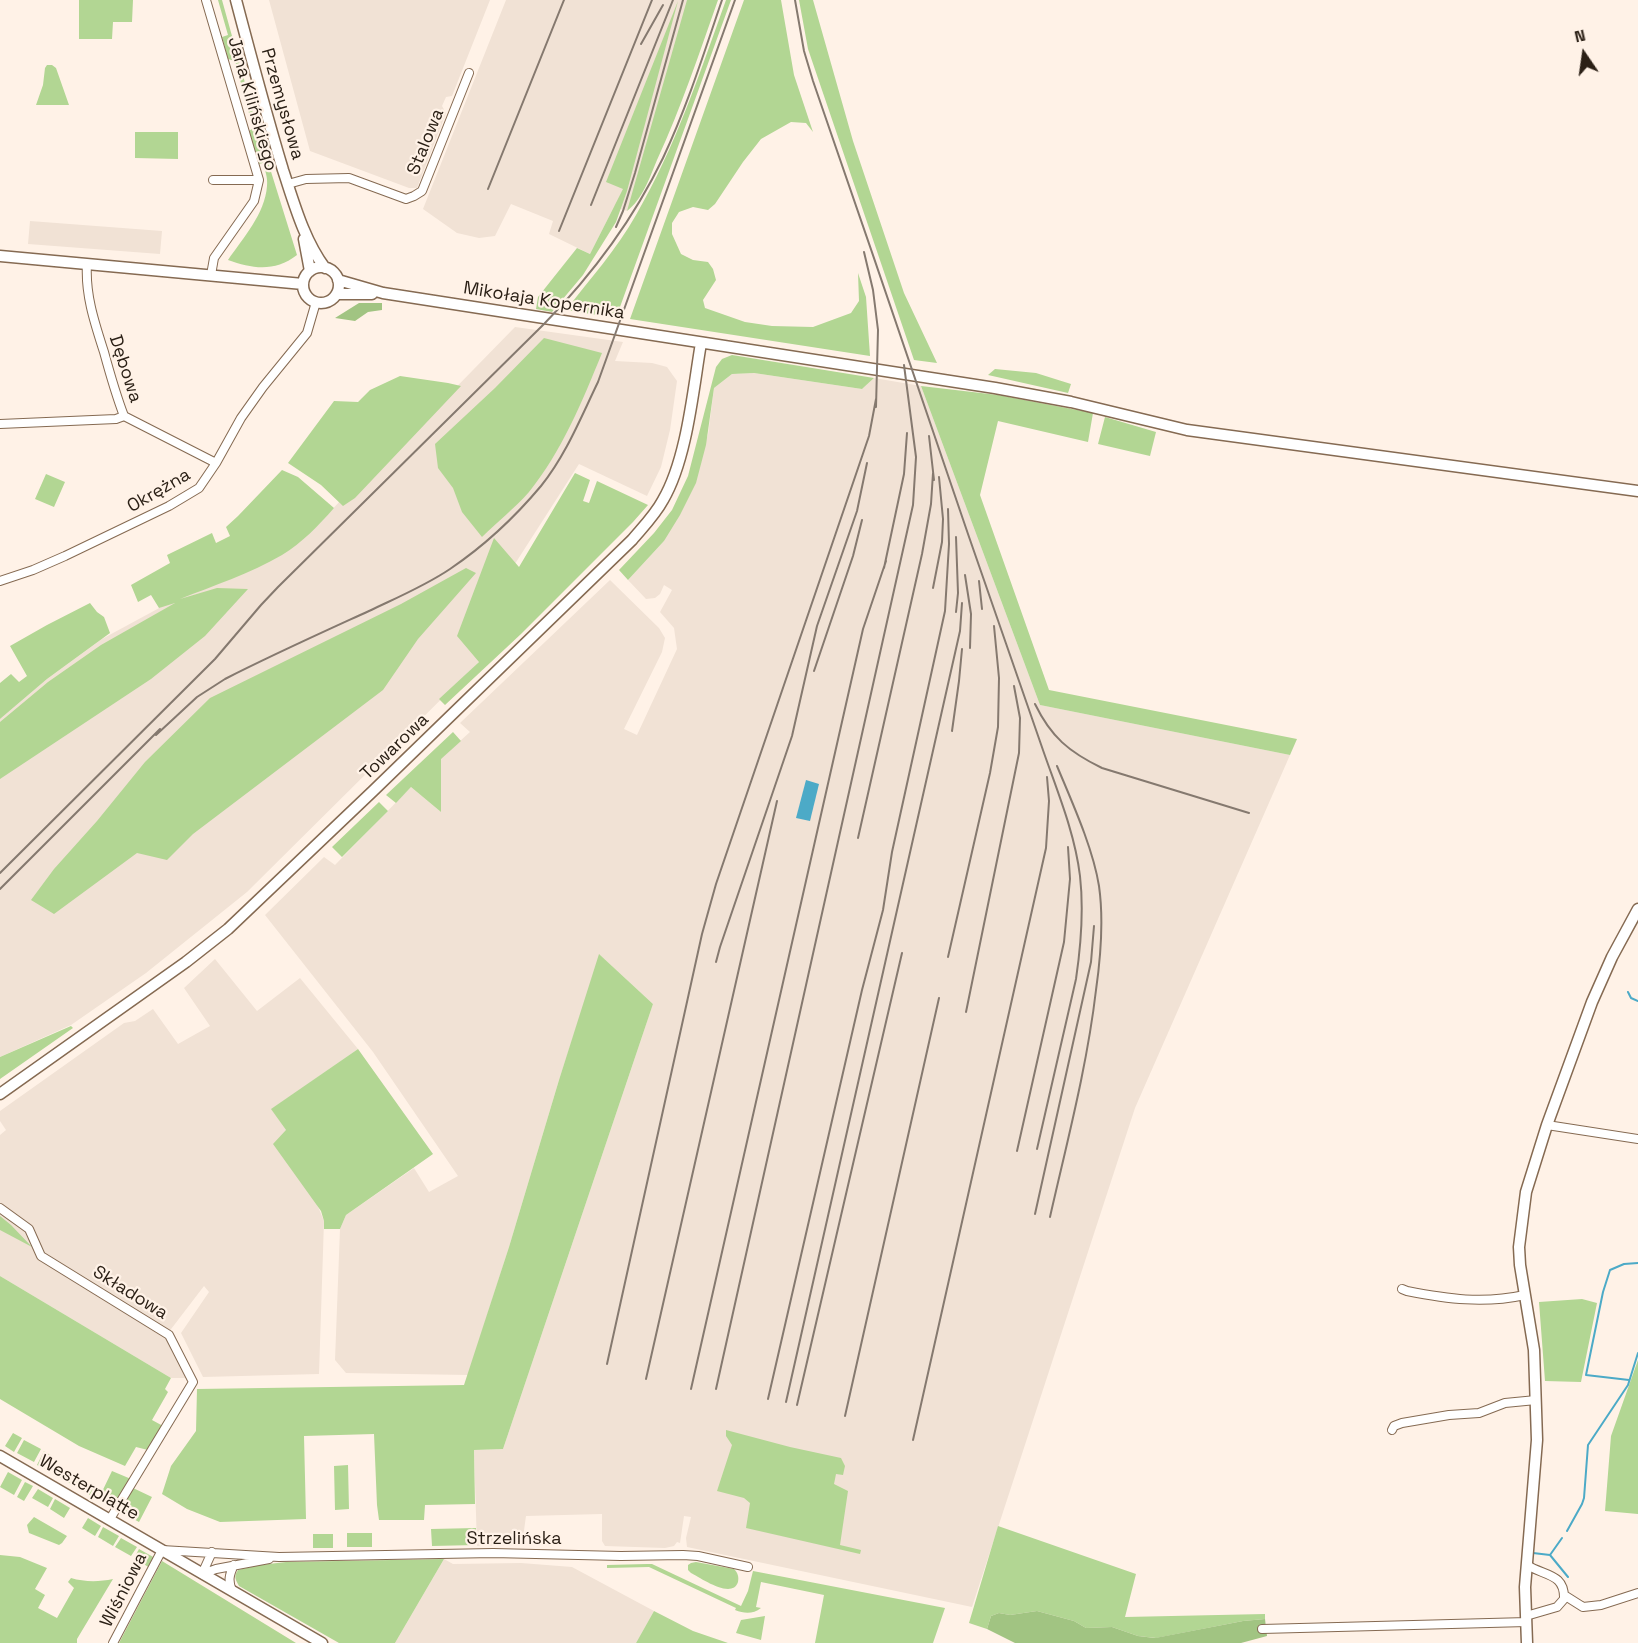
<!DOCTYPE html>
<meta charset="utf-8">
<style>
body{margin:0}
#map{position:relative;width:1638px;height:1643px;overflow:hidden;background:#fff2e7;font-family:"Space Grotesk",sans-serif}
canvas{display:block}
.north{position:absolute;left:1554px;top:24px;width:60px;height:60px;-webkit-text-stroke:4px #fff2e7;paint-order:stroke;rotate:347deg;font-size:16px;font-weight:700;line-height:24px;text-align:center;color:#2b2016}
.north::after{content:'';display:block;margin:auto;width:21px;height:27px;background:#2b2016;clip-path:polygon(50% 0,100% 100%,50% 72%,0 100%)}
</style>
<div id="map">
<canvas width="1638" height="1643"></canvas>
<div class="north">N</div>
</div>
<script>
const context = document.querySelector('canvas').getContext('2d');
context.lineJoin = 'round';
function fillPath(path, color) { context.fillStyle = color; context.fill(path, 'evenodd'); }
function trace(path, color, width, dash) { context.strokeStyle = color; context.lineWidth = width; context.lineCap = dash ? 'butt' : 'round'; context.setLineDash(dash || []); context.stroke(path); }
function write(font, color, halo, rows, align = 'center') {
  context.font = font + ' "Space Grotesk",sans-serif'; context.lineWidth = 4.5; context.setLineDash([]); context.textBaseline = 'middle'; context.strokeStyle = halo; context.fillStyle = color; for (const [text, x, y, turn = 0] of rows) {
    context.save(); context.translate(x, y); context.rotate((+turn || 0) * Math.PI / 180); context.textAlign = isNaN(turn) ? turn : align; if (halo) context.strokeText(text, 0, 0); context.fillText(text, 0, 0); context.restore();
  }
}
const built = new Path2D(`
 M269,0H490L452,96L446,97L442,106L446,113L417,188H409L310,151Z
 M506,0H713L664,137L627,211L614,207L590,254L549,234L553,221L511,204L495,236L479,238L457,233L423,209Z
 M30,221L162,231L160,254L28,244Z
 M515,327L623,342L615,361L652,363L667,367L677,381L670,430L661,467L647,496L579,464L495,595L518,623L247,892L146,973L71,1025L0,1057V719L47,679L102,639L174,600L316,527L376,462L390,455Z
 M754,373L862,389L874,378L921,386L1040,705L1290,755L1135,1108L972,1607L687,1547L686,1538L691,1517L684,1516L680,1543L677,1542L674,1546L665,1548L605,1546L602,1541V1514L526,1516L522,1545L477,1546L474,1450L503,1449L653,1004L600,955L559,1080L509,1247L468,1375L346,1373L335,1360L340,1229L346,1215L414,1168L429,1192L458,1176L373,1052L265,915L324,857L335,865L411,787L441,812L440,759L470,732L460,723L610,580L659,628L665,638L662,652L624,729L637,735L677,649L674,628L660,612L672,590L664,585L660,594L655,598L646,599L628,580L664,541L708,435L714,388L732,374Z
 M215,959L257,1011L300,978L358,1049L272,1109L286,1130L324,1221L319,1374L203,1377L181,1333L209,1292L204,1286L165,1337L186,1378H171L0,1276V1135L6,1130L0,1121V1111L124,1023L135,1021L153,1009L178,1044L210,1026L184,988Z
 M444,1559L453,1564L521,1563L572,1567L654,1611L636,1643H395Z`);
const green = new Path2D(`
 M79,0H133L132,22H113L112,39H79Z
 M218,0H222L252,108L260,147L268,162L297,255C275,272 253,269 228,260C243,238 265,214 267,186C268,178 265,170 263,163L258,164L249,131L253,128L235,61L228,59L222,37L228,35Z
 M687,0H718C699,54 681,108 657,160C650,177 642,200 627,211Z
 M726,0H731L616,318L566,310C590,279 617,249 636,215C676,146 699,75 726,0Z
 M744,0H781L794,75L813,132L806,123L791,122L761,139L743,162L715,204L708,210L693,207L679,212L672,223V234L681,254L693,260L708,262L713,269L716,280L703,300L705,308L745,322L772,326L813,327L851,313L859,301L858,273L866,297L870,356L630,319Z
 M799,0H813L853,141L904,293L937,363L914,360L808,49Z
 M678,1L627,191L616,222L583,275L552,312L536,309L538,297L577,248L590,254L623,189L606,182Z
 M47,65H52L56,68L69,105H36L43,85L45,68Z
 M135,132H178V159L135,158Z
 M544,338L602,353C582,402 562,451 529,492C515,508 497,522 482,537L462,512L453,488L438,468L435,444L495,388Z
 M732,355L874,378L862,389L754,373L732,374L714,388L706,445L696,483L680,515L664,541L628,580L619,570L654,533L672,510L688,476L716,367L722,359Z
 M995,369L1036,373L1071,384L1068,393L988,375Z
 M400,376L448,383L461,386L355,498L343,506L321,485L288,463L334,401L358,402L370,390Z
 M921,386L998,395L1093,413L1088,442L998,421L980,495L1049,690L1297,739L1290,755L1040,705Z
 M1105,417L1156,432L1150,456L1098,444Z
 M282,470L298,477L334,508C319,525 302,543 282,555C251,573 213,586 180,599L217,588L248,589L205,636L151,679L0,779V722L48,682L101,645L175,603L159,608L151,595L138,602L131,585L170,563L167,555L212,533L216,543L230,536L226,527L238,516Z
 M575,473L590,480L583,501L589,503L597,481L648,505L633,522L521,634L445,705L439,699L479,662L457,636L494,538L519,567Z
 M46,474L65,482L54,507L35,499Z
 M466,568L476,573L418,639L383,690L193,834L167,860L137,853L54,914L31,900L54,869L97,821L145,762L210,698L401,604Z
 M90,603L97,612L104,617L110,633L47,679L0,719V683L11,674L19,682L27,676L10,646L47,625Z
 M453,732L461,741L441,759V812L411,787L396,803L386,795Z
 M379,802L388,811L342,857L332,847Z
 M599,954L653,1004L503,1449L474,1450L475,1504L425,1505L424,1520H379L377,1505L374,1434L304,1436L306,1519L220,1522L187,1509L162,1494L171,1466L196,1431L197,1389L464,1385L509,1247L559,1080Z
 M71,1026L73,1028L0,1079V1057Z
 M358,1049L433,1154L346,1215L340,1229H324V1221L321,1211L273,1144L286,1130L271,1109Z
 M0,1216L11,1225L32,1247L0,1230Z
 M0,1276L171,1378L165,1389L168,1392L152,1420L163,1426L148,1450L136,1447L125,1466L79,1446L0,1399Z
 M1582,1299L1597,1303L1581,1382L1545,1381L1539,1302Z
 M1638,1360V1514L1605,1511L1611,1436Z
 M726,1430L790,1447L841,1458L845,1466L843,1475L836,1474L834,1484L848,1491L840,1545L861,1550L860,1554L746,1528L750,1503L744,1498L717,1491L732,1445L726,1436Z
 M13,1433L22,1438L14,1452L5,1446Z
 M24,1440L41,1449L34,1462L17,1453Z
 M44,1451L52,1456L44,1469L37,1465Z
 M348,1465L349,1509L335,1510L334,1466Z
 M58,1467L94,1487L90,1495L54,1474Z
 M112,1471L131,1479L113,1507L99,1498Z
 M8,1472L22,1480L14,1495L0,1487Z
 M25,1482L33,1486L24,1501L17,1497Z
 M133,1488L152,1497L139,1522L119,1511Z
 M38,1489L53,1498L48,1507L32,1498Z
 M55,1499L70,1508L64,1518L50,1509Z
 M34,1517L67,1536L62,1543L59,1545L29,1533L27,1525Z
 M88,1518L101,1526L95,1536L82,1528Z
 M998,1526L1136,1574L1125,1617L1265,1614V1619L1243,1621L1156,1638L1138,1636L1112,1627L1086,1628L1074,1621L1037,1611L1010,1615L999,1613L991,1616L987,1629L969,1623Z
 M103,1527L119,1536L113,1546L98,1537Z
 M476,1528V1545L432,1546L431,1529Z
 M347,1533H372V1547H347Z
 M313,1534H333V1548H313Z
 M121,1538L137,1547L131,1556L115,1547Z
 M139,1549L155,1558L150,1568L134,1558Z
 M0,1555L20,1557L47,1568L35,1589L45,1595L38,1608L57,1618L74,1588L68,1582L71,1578C84,1582 99,1582 113,1579L77,1639V1643H0Z
 M444,1559L395,1643H339L239,1586C236,1580 233,1577 238,1570L260,1565L286,1562Z
 M162,1561L296,1643H119Z
 M696,1562L734,1569C738,1573 739,1577 738,1582C732,1600 701,1578 691,1573L688,1570V1565L691,1563Z
 M647,1564H652L741,1606L748,1591L753,1571L945,1608L933,1643H815L824,1595L761,1582L756,1607L761,1608C753,1614 745,1614 735,1610L736,1608L649,1567L607,1568V1565Z
 M654,1611L693,1631L728,1643H636Z
 M765,1616L761,1640L736,1633L741,1620Z`);
const forest = new Path2D(`
 M359,303H382V310L368,312L355,321L335,318Z
 M1037,1611L1074,1621L1086,1628L1112,1627L1138,1636L1155,1638L1243,1621L1265,1619L1267,1636L1241,1643H1015L987,1629L991,1616L999,1613L1010,1615Z`);
const water = new Path2D(`
 M806,780L819,784L810,821L796,818Z`);
const stream = new Path2D(`
 M1628,992L1631,998L1638,1001
 M1629,1380L1586,1375L1603,1292L1610,1270L1624,1264L1638,1263
 M1567,1531L1582,1504L1584,1498L1588,1445L1628,1385L1638,1353
 M1562,1538L1550,1555L1568,1577
 M1533,1553L1550,1555`);
const street = new Path2D(`
 M206,0L259,180L254,201L214,258L211,275
 M213,180H259
 M288,184L306,179L349,178L406,199L414,196L422,191L469,73
 M87,264C85,295 95,324 104,352C110,374 116,395 124,416L216,463
 M0,424L116,419L124,416
 M0,581L33,570L65,556L169,506L199,488L216,463L241,418L263,387L307,333L316,302
 M1547,1125L1638,1139
 M0,1208L29,1229L41,1256L169,1335L193,1382L110,1519
 M1402,1289L1407,1291C1448,1299 1483,1304 1525,1295
 M1392,1430L1394,1426L1402,1423L1449,1415L1479,1413L1505,1403L1536,1400
 M202,1574L216,1569L269,1559
 M202,1574L212,1552
 M232,1591C228,1581 229,1575 234,1565
 M1564,1595L1583,1607L1601,1605L1638,1593
 M1526,1616L1557,1607L1564,1599C1565,1573 1544,1576 1527,1565
 M1262,1629L1527,1622
 M113,1643L162,1550L279,1557L493,1553L621,1556L683,1555L698,1556L748,1567`);
const secondary = new Path2D(`
 M236,0C251,57 266,114 283,170C294,203 304,240 325,268
 M304,239L310,271
 M0,256L303,284
 M303 285a18 18 0 1 1 36 0a18 18 0 1 1-36 0Z
 M338,280L383,293L995,388L1071,402L1187,430L1638,491
 M337,294H372
 M0,1094L186,962L228,929L373,791L632,540C643,527 655,515 663,500C687,459 693,390 701,343
 M0,1456L322,1643
 M1527,1643L1525,1587L1537,1440L1534,1350L1520,1265L1519,1247L1526,1192L1547,1125L1592,1002L1612,957L1638,909`);
const rail = new Path2D(`
 M795,0L804,51L813,81C865,232 917,382 968,534C993,607 1019,680 1044,753C1058,793 1075,834 1080,876C1084,911 1081,945 1076,979L1037,1149
 M641,44L663,5
 M488,189L564,0
 M591,205L673,0
 M616,227L623,211L635,173L683,0
 M559,231L652,0
 M864,252L873,290L878,330L876,407
 M929,436L934,480
 M884,568L904,474L907,433
 M965,575L971,614L970,648
 M979,581L982,609
 M933,588L942,542L943,519L939,477
 M956,612L958,593L956,537
 M814,671L853,556L862,520
 M1035,704C1051,737 1069,752 1102,768L1249,813
 M952,731L959,681L962,649
 M156,735L197,697L225,679C272,655 321,633 369,611C396,598 425,586 450,569C484,546 515,517 541,486C566,455 581,417 598,382L735,0
 M858,838L922,554L931,504L933,473
 M0,873L215,659L261,605L278,587L544,324C592,275 633,220 663,158C687,107 704,53 722,0
 M0,889L160,729
 M948,957L990,773L998,727L999,678L994,626
 M716,962L720,947L792,736L817,626L857,511L867,463
 M966,1012L1019,753L1020,718L1014,686
 M1017,1151L1064,942L1070,879L1068,847
 M1035,1214L1091,962L1094,926
 M1050,1217C1067,1142 1087,1067 1096,990C1101,955 1104,921 1099,886C1093,848 1072,802 1057,766
 M607,1364L702,934L716,884L869,436L876,399
 M646,1379L777,801
 M691,1389L863,629L886,561
 M716,1389L913,505L916,457L904,365
 M768,1399L862,990L883,910L892,852L945,611L949,544L948,509
 M786,1402L960,631L962,603
 M797,1405L902,953
 M845,1416L939,998
 M913,1440L1046,848L1049,801L1047,777`);
const streetNames = [
 ["Jana Kilińskiego",252,104,74],
 ["Przemysłowa",282,104,74],
 ["Stalowa",426,142,-68],
 ["Mikołaja Kopernika",544,301,9],
 ["Dębowa",125,369,72],
 ["Okrężna",159,491,-30],
 ["Towarowa",395,747,-44],
 ["Składowa",130,1293,32],
 ["Westerplatte",89,1488,30],
 ["Strzelińska",514,1539],
 ["Wiśniowa",124,1590,-63]
];
fillPath(built, '#f1e2d5');
fillPath(green, '#b2d693');
fillPath(forest, '#a1c482');
fillPath(water, '#4caac7');
trace(stream, '#4caac7', 2);
trace(street, '#856a52', 10);
trace(secondary, '#856a52', 13);
trace(street, '#fff', 8);
trace(secondary, '#fff', 10);
trace(rail, '#85796f', 2);
write('18px', '#2b2016', '#fff2e7', streetNames);
</script>
